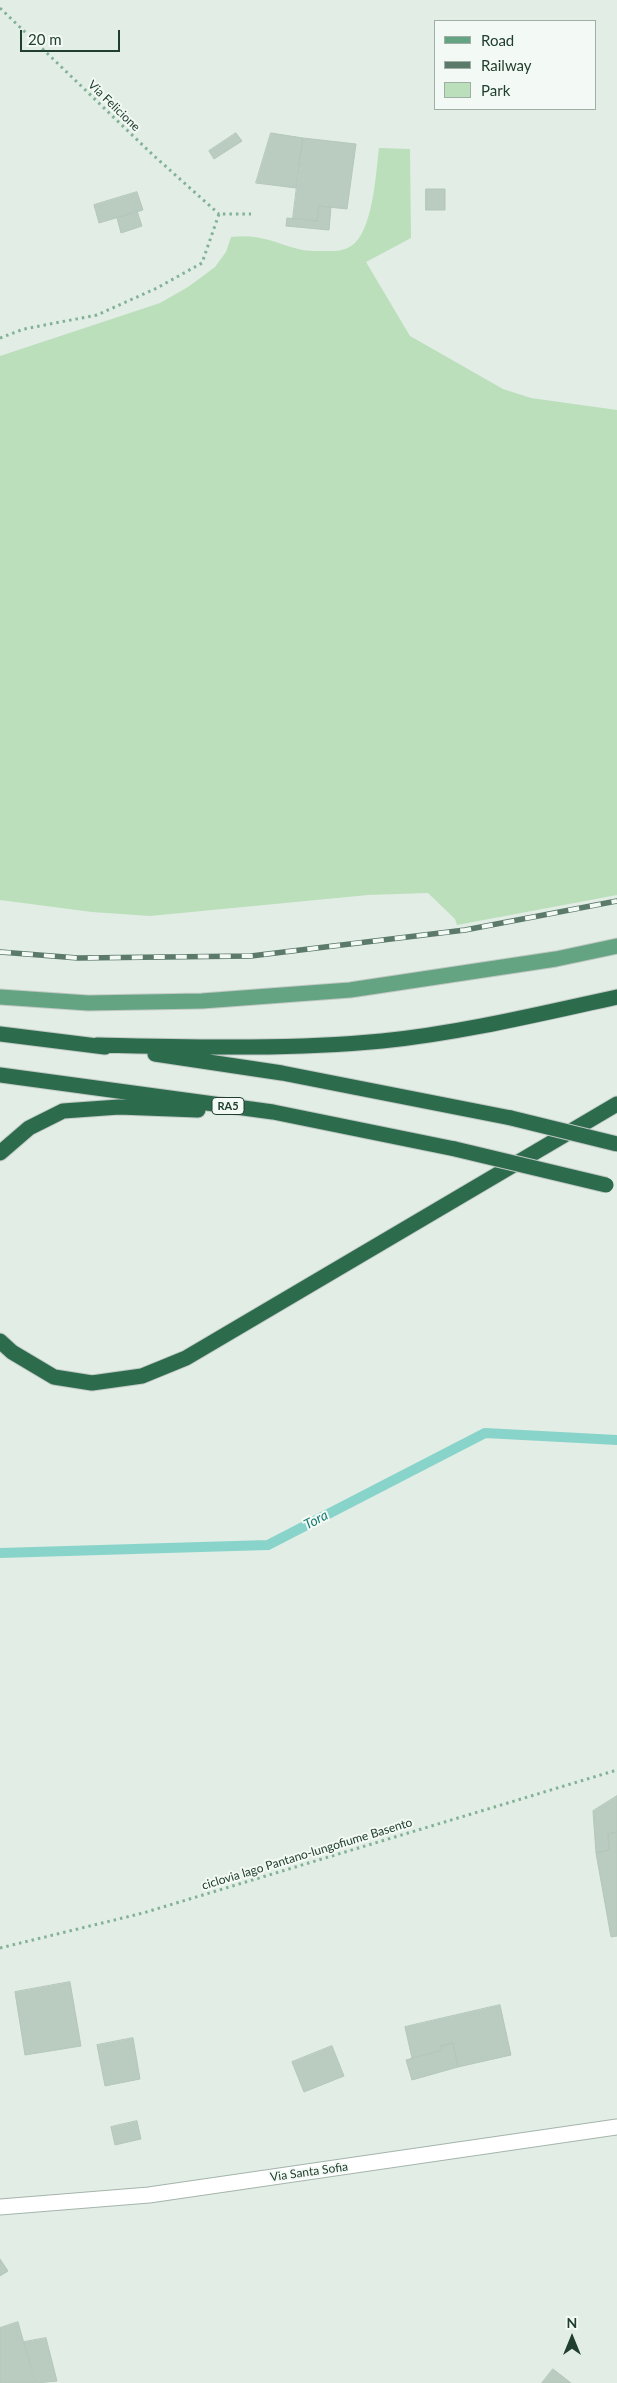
<!DOCTYPE html>
<style>
body{margin:0}
#map{position:relative;width:617px;height:2383px;overflow:hidden;background:#e2ede5;font-family:Lato,sans-serif}
canvas{display:block}
.legend{position:absolute;left:434px;top:20px;width:162px;height:90px;box-sizing:border-box;background:#f3f9f4;border:1px solid #9fafa5;margin:0;padding:6px 9px;list-style:none;font-size:15px;color:#213f2f}
.legend li{display:flex;align-items:center;gap:10px;height:25px}
.legend b{width:25px;border:1px solid #9fafa5}
.north{position:absolute;left:547px;top:2313px;width:50px;height:50px;-webkit-text-stroke:4px #f3f9f4;paint-order:stroke;rotate:0deg;font-size:14px;font-weight:700;line-height:20px;text-align:center;color:#213f2f}
.north::after{content:'';display:block;margin:auto;width:18px;height:22px;background:#213f2f;clip-path:polygon(50% 0,100% 100%,50% 72%,0 100%)}
.scale{position:absolute;left:20px;top:30px;width:100px;height:22px;box-sizing:border-box;border:2px solid #213f2f;border-top:0;padding-left:6px;font-size:15px;line-height:18px;white-space:nowrap;color:#213f2f;-webkit-text-stroke:4px #f3f9f4;paint-order:stroke}
</style>
<div id="map">
<canvas width="617" height="2383"></canvas>
<ul class="legend">
<li><b style="height:6px;background:#65a482"></b>Road</li>
<li><b style="height:6px;background:#5c7a6a"></b>Railway</li>
<li><b style="height:14px;background:#bbdfbb"></b>Park</li>
</ul>
<div class="north">N</div>
<div class="scale">20 m</div>
</div>
<script>
const context = document.querySelector('canvas').getContext('2d');
context.lineJoin = 'round';
function fillPath(path, color) { context.fillStyle = color; context.fill(path, 'evenodd'); }
function trace(path, color, width, dash) { context.strokeStyle = color; context.lineWidth = width; context.lineCap = dash ? 'butt' : 'round'; context.setLineDash(dash || []); context.stroke(path); }
function write(font, color, halo, rows, align = 'center') {
  context.font = font + ' Lato,sans-serif'; context.lineWidth = 4; context.setLineDash([]); context.textBaseline = 'middle'; context.strokeStyle = halo; context.fillStyle = color; for (const [text, x, y, turn = 0] of rows) {
    context.save(); context.translate(x, y); context.rotate((+turn || 0) * Math.PI / 180); context.textAlign = isNaN(turn) ? turn : align; if (halo) context.strokeText(text, 0, 0); context.fillText(text, 0, 0); context.restore();
  }
}
const green = new Path2D(`
 M379,148L410,149L411,238L366,262L410,336L503,389L531,398L617,410V895L457,925L455,919L428,893L368,895L150,916L92,912L0,900V356L160,303L188,287L215,267L226,252L231,237C260,234 272,242 298,249C306,251 314,251 321,251C332,251 342,252 351,246C373,233 376,172 379,148Z`);
const stream = new Path2D(`
 M0,1553L268,1545L485,1433L617,1440`);
const building = new Path2D(`
 M236,133L242,141L214,159L209,151Z
 M271,133L303,138L296,188L256,183Z
 M303,138L356,144L347,209L319,206L317,221L293,218Z
 M426,189H445V210H426Z
 M137,192L143,210L99,223L94,205Z
 M319,206L331,207L329,230L286,226L287,218L317,221Z
 M137,211L142,226L121,233L117,218Z
 M617,1796V1832L608,1834L609,1850L596,1853L593,1811Z
 M617,1832V1936L611,1937L596,1853L609,1850L608,1834Z
 M70,1982L81,2046L25,2055L15,1992Z
 M500,2005L511,2055L458,2067L453,2043L441,2046L442,2050L412,2058L405,2027Z
 M133,2038L140,2079L105,2086L97,2045Z
 M453,2043L458,2067L412,2080L406,2060L442,2050L441,2046Z
 M332,2046L344,2076L304,2092L292,2062Z
 M137,2121L141,2139L115,2145L111,2127Z
 M0,2259L8,2271L0,2276Z
 M18,2322L35,2383H0V2328Z
 M46,2338L57,2381L36,2383L24,2342Z
 M553,2369L571,2383H542Z`);
const path = new Path2D(`
 M0,8L153,155L219,214
 M0,338L24,329L97,315L157,288L202,263L219,214H251
 M0,1948L143,1913L617,1770`);
const street = new Path2D(`
 M0,2207L149,2195L617,2127`);
const primary = new Path2D(`
 M0,997L88,1003L202,1001L350,990L556,959L617,946`);
const highway = new Path2D(`
 M0,1034L105,1047
 M97,1045C192,1047 287,1050 382,1041C461,1033 539,1014 617,997
 M155,1054L282,1073L511,1118
 M0,1075L273,1112L455,1149
 M0,1153L29,1128L63,1111L119,1107L198,1110
 M0,1341L12,1352L54,1377L92,1383L142,1376L186,1358L617,1104`);
const rail = new Path2D(`
 M0,952L78,958L251,956L465,930L617,901`);
const highwayBridge = new Path2D(`
 M511,1118L617,1144
 M455,1149L606,1185`);
const shields = [
 [228,1106,32]
];
const shieldNames = [
 ["RA5",228,1106]
];
const streetNames = [
 ["Via Felicione",114,106,44],
 ["ciclovia lago Pantano-lungofiume Basento",307,1854,-17],
 ["Via Santa Sofia",309,2172,-8]
];
const waterNames = [
 ["Tora",316,1520,-27]
];
fillPath(green, '#bbdfbb');
trace(stream, '#89d4ca', 10);
fillPath(building, '#bacbc0');
trace(building, '#b4c7ba', 1);
trace(street, '#a4b5ab', 17);
trace(primary, '#c1c9c5', 17);
trace(highway, '#c1c9c5', 17);
trace(path, '#82b295', 3, [2.5, 4]);
trace(street, '#fff', 15);
trace(primary, '#65a482', 15);
trace(highway, '#2c6c4d', 15);
trace(rail, '#5c7a6a', 5.5);
trace(rail, '#f3f9f4', 4, [11]);
trace(highwayBridge, '#c1c9c5', 17, []);
trace(highwayBridge, '#2c6c4d', 15);
for (const [x, y, w] of shields) { const box = new Path2D(); box.roundRect(x - w / 2, y - 8.5, w, 17, 4); context.fillStyle = '#f3f9f4'; context.fill(box); trace(box, '#213f2f', 1); }
write('bold 11px', '#213f2f', null, shieldNames);
write('12px', '#213f2f', '#f3f9f4', streetNames);
write('italic 14px', '#197d72', '#f3f9f4', waterNames);
</script>
